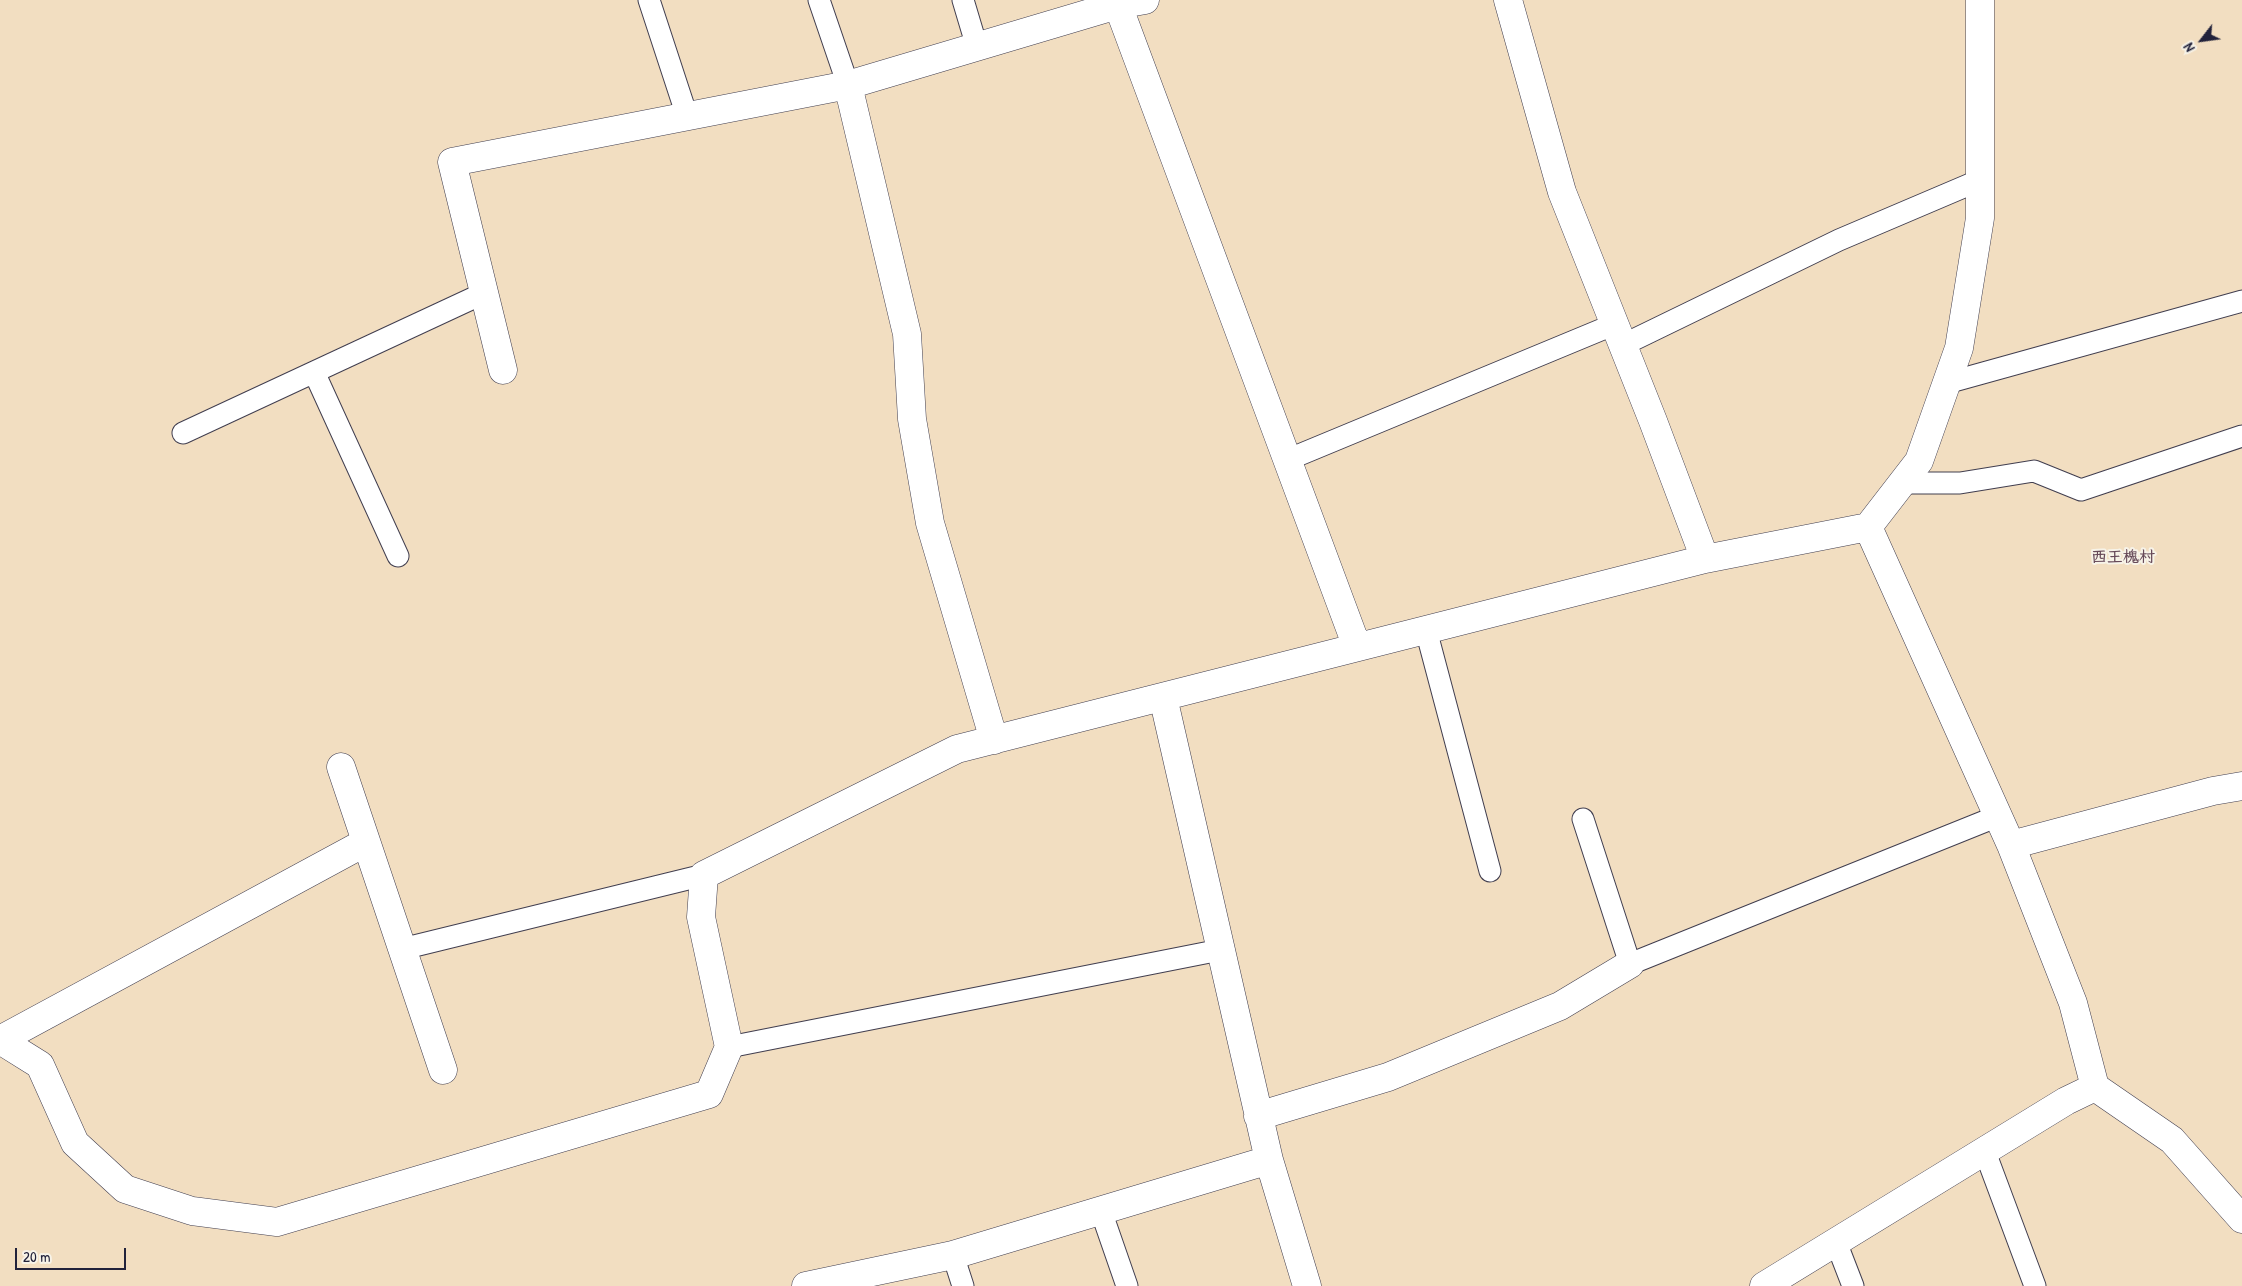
<!DOCTYPE html>
<meta charset="utf-8">
<style>
body{margin:0}
#map{position:relative;width:2242px;height:1286px;overflow:hidden;background:#f2dec1;font-family:"Patrick Hand",sans-serif}
canvas{display:block}
.north{position:absolute;left:2177px;top:15px;width:50px;height:50px;-webkit-text-stroke:4px #f7f3e8;paint-order:stroke;rotate:240deg;font-size:14px;font-weight:700;line-height:20px;text-align:center;color:#22223b}
.north::after{content:'';display:block;margin:auto;width:18px;height:22px;background:#22223b;clip-path:polygon(50% 0,100% 100%,50% 72%,0 100%)}
.scale{position:absolute;left:15px;top:1248px;width:111px;height:22px;box-sizing:border-box;border:2px solid #22223b;border-top:0;padding-left:6px;font-size:15px;line-height:18px;white-space:nowrap;color:#22223b;-webkit-text-stroke:4px #f7f3e8;paint-order:stroke}
</style>
<div id="map">
<canvas width="2242" height="1286"></canvas>
<div class="north">N</div>
<div class="scale">20 m</div>
</div>
<script>
const context = document.querySelector('canvas').getContext('2d');
context.lineJoin = 'round';
function trace(path, color, width, dash) { context.strokeStyle = color; context.lineWidth = width; context.lineCap = dash ? 'butt' : 'round'; context.setLineDash(dash || []); context.stroke(path); }
function write(font, color, halo, rows, align = 'center') {
  context.font = font + ' "Patrick Hand","LXGW WenKai TC",sans-serif'; context.lineWidth = 4; context.setLineDash([]); context.textBaseline = 'middle'; context.strokeStyle = halo; context.fillStyle = color; for (const [text, x, y, turn = 0] of rows) {
    context.save(); context.translate(x, y); context.rotate((+turn || 0) * Math.PI / 180); context.textAlign = isNaN(turn) ? turn : align; if (halo) context.strokeText(text, 0, 0); context.fillText(text, 0, 0); context.restore();
  }
}
const service = new Path2D(`
 M649,0L687,116
 M819,0L848,85
 M963,0L977,47
 M1623,345L1839,240L1980,180
 M314,372L398,556
 M1947,383L2242,301
 M183,433L484,293
 M1287,460L1615,324
 M1902,483H1960L2034,471L2081,490L2242,436
 M1426,630L1490,871
 M1583,819L1630,964L1998,816
 M402,949L704,875
 M729,1047L1220,950
 M1985,1152L2035,1286
 M1101,1211L1127,1286
 M1836,1242L1853,1286
 M953,1255L963,1286`);
const minor = new Path2D(`
 M1116,0L1357,647
 M1508,0L1562,192L1653,421L1705,559
 M848,85L907,334L912,419L930,523L994,740
 M503,370L452,162L848,85L1117,5L1145,0
 M1868,527L2011,845L2073,1003L2095,1087
 M1163,697L1269,1160L1307,1286
 M341,767L443,1070
 M2011,845L2213,791L2242,786
 M0,1040L40,1065L75,1143L125,1189L192,1211L277,1222L709,1094L729,1047L701,917L704,875L957,749L1705,559L1868,527L1919,461L1959,348L1980,218V0
 M0,1040L366,842
 M1258,1116L1388,1077L1560,1006L1630,964
 M806,1286L953,1255L1269,1160
 M1764,1286L2066,1101L2095,1087L2172,1140L2242,1219`);
const quarterNames = [
 ["西王槐村",2123,558]
];
trace(service, '#413e4f', 23);
trace(minor, '#413e4f', 29);
trace(service, '#fff', 21);
trace(minor, '#fff', 28);
write('bold 16px', '#674a59', '#f7f3e8', quarterNames);
</script>
